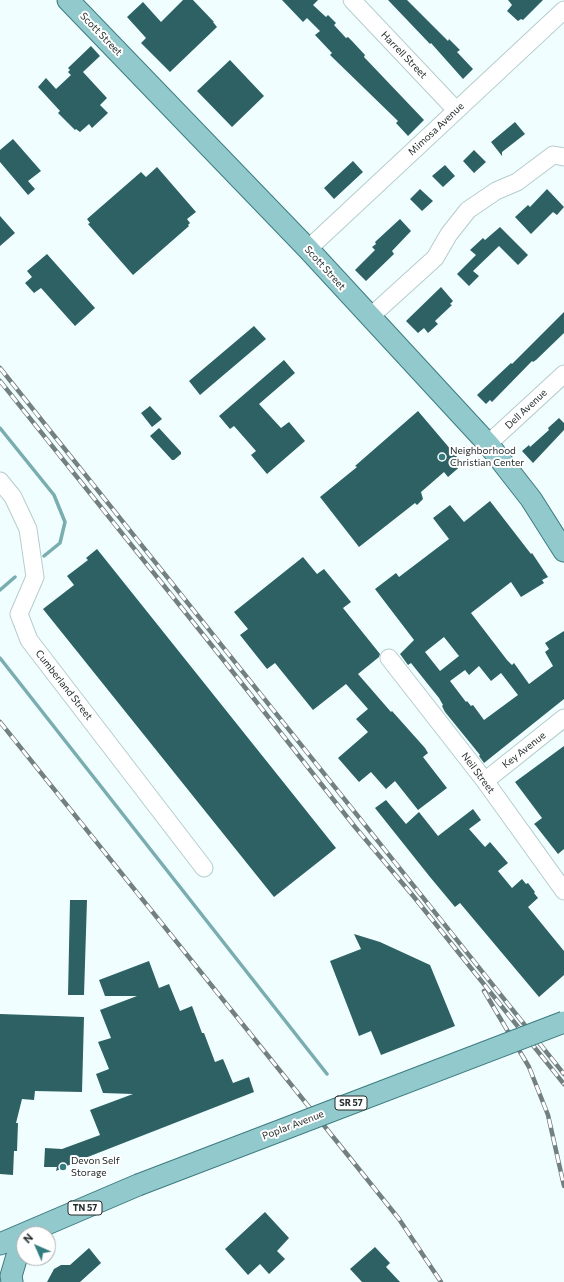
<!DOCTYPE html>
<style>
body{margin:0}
#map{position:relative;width:564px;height:1282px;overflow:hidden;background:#f0feff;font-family:Commissioner,sans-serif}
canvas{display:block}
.north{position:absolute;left:16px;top:1226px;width:40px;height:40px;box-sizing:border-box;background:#fff;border:1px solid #a8abab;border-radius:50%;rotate:315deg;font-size:11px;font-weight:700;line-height:16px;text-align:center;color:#252e2e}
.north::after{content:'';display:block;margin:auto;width:14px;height:18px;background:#337c80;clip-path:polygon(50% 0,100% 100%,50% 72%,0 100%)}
</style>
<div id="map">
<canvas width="564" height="1282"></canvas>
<div class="north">N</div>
</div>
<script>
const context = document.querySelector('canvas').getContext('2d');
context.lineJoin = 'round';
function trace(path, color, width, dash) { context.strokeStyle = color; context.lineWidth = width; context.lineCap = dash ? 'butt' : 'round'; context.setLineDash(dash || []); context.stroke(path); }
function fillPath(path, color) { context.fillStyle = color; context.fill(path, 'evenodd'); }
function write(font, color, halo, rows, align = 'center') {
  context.font = font + ' Commissioner,sans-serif'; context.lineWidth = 4; context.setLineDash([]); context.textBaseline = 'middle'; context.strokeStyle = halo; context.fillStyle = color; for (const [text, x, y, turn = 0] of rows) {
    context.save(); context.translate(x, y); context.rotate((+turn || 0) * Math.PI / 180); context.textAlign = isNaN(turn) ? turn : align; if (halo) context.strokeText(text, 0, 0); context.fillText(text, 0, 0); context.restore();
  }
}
const stream = new Path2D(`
 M0,428L54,495L65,522L60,543L44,556
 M0,590L15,577
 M0,658L327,1074`);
const building = new Path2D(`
 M183,0H193L214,22H213L217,27L170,72L141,43L146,38L127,17L143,2L161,22Z
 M282,0H318L313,5L326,17L328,15L336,23L334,25L346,38L348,37L352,41L365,55L364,57L424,120L408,136L396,123L398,121L330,55L332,53L315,35L320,31L307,18L303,22Z
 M388,0H407L448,41L449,39L460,50L457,52L473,69L463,79L431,43L430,44Z
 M508,0H543L523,20L521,19L518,21L507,11L512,5Z
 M91,46L100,56L83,72L107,98L100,105L108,113L92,128L89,124L80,132L76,129L75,130L58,113L60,111L38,87L46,78L56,89L71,75L68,72L70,70L68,68Z
 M230,60L264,96L232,127L197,91Z
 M515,122L525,134L502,152V156L491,142Z
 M13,139L41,171L28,181L35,189L28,195L0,162V150Z
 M474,150L486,162L474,173L463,161Z
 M353,161L363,172L334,199L324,188Z
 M445,165L455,176L443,187L432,176Z
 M157,167L196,212L187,219L190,223L188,225L189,226L133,275L88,224L90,223L87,219L141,172L146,177Z
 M420,189L433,201L422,211L410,199Z
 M547,189L564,207L557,215L553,212L531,234L515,217L528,205L530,207Z
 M0,216L15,233L0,246Z
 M400,219L411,231L392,251L394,254L366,281L355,270L375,250L372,247L376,244L375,242Z
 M500,227L528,255L518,265L499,246L473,271L479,276L469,286L457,274L476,255L470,250L483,238L485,240Z
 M47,254L95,308L75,326L41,288L34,293L25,283L32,277L27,271Z
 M441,287L453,301L450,304L452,305L435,321L438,324L428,333L424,328L418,333L406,321Z
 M564,312V333L536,360L533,362L532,361L492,402L490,400L486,404L477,395L511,363L512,364Z
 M254,326L266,339L200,395L189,381Z
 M284,360L295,373L259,404L281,428L289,422L305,441L267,474L251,455L256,451L234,426L230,429L219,416Z
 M150,406L162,419L152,427L141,413Z
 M418,411L463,464L448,477L444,472L421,492L423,499L417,505L415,503L359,547L320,497L357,467L355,466Z
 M559,418L564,423V430L533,463L522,451L529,445L530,447L549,430L548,428Z
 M159,428L181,452V454L174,460H172L150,436Z
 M490,501L531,554L532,553L548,577L542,580L544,583L521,597L511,582L471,613L507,660L512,665L514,663L529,684L553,666L545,652L549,649L545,643L564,631V699L484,763L479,756L480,755L445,712L442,706L443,705L439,698L411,663L408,665L400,654L414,640L375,589L396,573L399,577L449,539L433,518L450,505L464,522ZM444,637L459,656L440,671L425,652ZM479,666L491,681L501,673L518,695L484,720L473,705L471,706L467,701L466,702L450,681L465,670L469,675Z
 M97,549L336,848L274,897L43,609L74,585L67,576L88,560L86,558Z
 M303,557L317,574L324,569L351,602L343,608L380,654L379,657L358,674L391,712L392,711L425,748L428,753L423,757L447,788L418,810L395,781L386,789L371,772L359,782L338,758L368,732L356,719L368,709L346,684L313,710L275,663L267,669L240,635L248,629L234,612Z
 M564,746V849L558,854L536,826L534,824L542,818L515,782Z
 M386,800L406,824L419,812L438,836L473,809L481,820L469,829L485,847L490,842L508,863L498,871L512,888L522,879L526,884L528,883L535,892L534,893L538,898L528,907L564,951V975L539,997L460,903L455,907L430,877L375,808Z
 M70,900H87L84,995H68Z
 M354,934L380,942L430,965L455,1026L381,1055L371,1031L359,1036L330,961L361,949Z
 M149,961L159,988L169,984L180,1011L192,1006L202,1033H204L215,1062L223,1059L233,1083L249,1077L254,1092L80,1160L56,1171L57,1167H44L45,1148L62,1149L100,1135L90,1110L133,1094L103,1093L96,1074L109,1069L98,1042L111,1038L100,1010L137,996H105L99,980Z
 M0,1014L84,1017L82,1092L35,1091L34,1100L22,1099L16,1123H18L17,1151H14L13,1175L0,1174Z
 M265,1212L289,1238L277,1251L285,1259L269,1274L260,1264L248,1275L225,1249Z
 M375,1247L390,1263L386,1267L400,1282H362L350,1269Z
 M89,1248L101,1263L80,1282H47L54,1269L61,1265H70Z`);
const minor = new Path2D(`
 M352,0L456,110
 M308,249L564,10
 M370,317L435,258L449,234L468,210L496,191L517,182L553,155L564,157
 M488,444L564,374
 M0,481L13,497L28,529L35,577L19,614L29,640L204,868
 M389,658L485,781L564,891
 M485,781L564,718`);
const major = new Path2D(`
 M68,0L308,249L488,444L531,499L564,551
 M0,1244L138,1185
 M12,1282L11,1276L19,1249L24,1242`);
const rail = new Path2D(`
 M0,368L564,1074
 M0,381L221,657L355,827L414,897L564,1084
 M0,722L399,1219L441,1282
 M484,991L529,1067L548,1115L564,1186`);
const majorBridge = new Path2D(`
 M138,1185L564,1022`);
const markers = [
 [442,457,4,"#337c80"],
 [63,1167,4,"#337c80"]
];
const shields = [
 [351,1103,32],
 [85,1208,34]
];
const shieldNames = [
 ["SR 57",351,1103],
 ["TN 57",85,1208]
];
const streetNames = [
 ["Scott Street",101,34,46],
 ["Harrell Street",404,55,46],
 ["Mimosa Avenue",436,129,-43],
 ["Scott Street",325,268,48],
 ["Dell Avenue",526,409,-43],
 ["Cumberland Street",64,685,52],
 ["Key Avenue",524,750,-38],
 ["Neil Street",478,773,53],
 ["Poplar Avenue",293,1125,-21]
];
const poiNames = [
 ["Neighborhood",450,451],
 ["Christian Center",450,463],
 ["Devon Self",71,1161],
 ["Storage",71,1173]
];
trace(stream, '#79adb0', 3.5);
fillPath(building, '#2d6164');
trace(minor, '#b5cccd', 19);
trace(major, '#3c7b7f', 23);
trace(minor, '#fff', 17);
trace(major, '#92c9cc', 21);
trace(rail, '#747f80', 4.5);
trace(rail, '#fff', 3, [9]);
trace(majorBridge, '#3c7b7f', 23, []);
trace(majorBridge, '#92c9cc', 21);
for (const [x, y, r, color] of markers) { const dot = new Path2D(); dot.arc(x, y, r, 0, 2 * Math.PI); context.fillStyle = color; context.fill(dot); trace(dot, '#fff', 1.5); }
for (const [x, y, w] of shields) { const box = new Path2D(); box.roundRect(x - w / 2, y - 7, w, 14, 3); context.fillStyle = '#fff'; context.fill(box); trace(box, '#252e2e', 1); }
write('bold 9px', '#252e2e', null, shieldNames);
write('10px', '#252e2e', '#fff', streetNames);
write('10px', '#252e2e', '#fff', poiNames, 'left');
</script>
